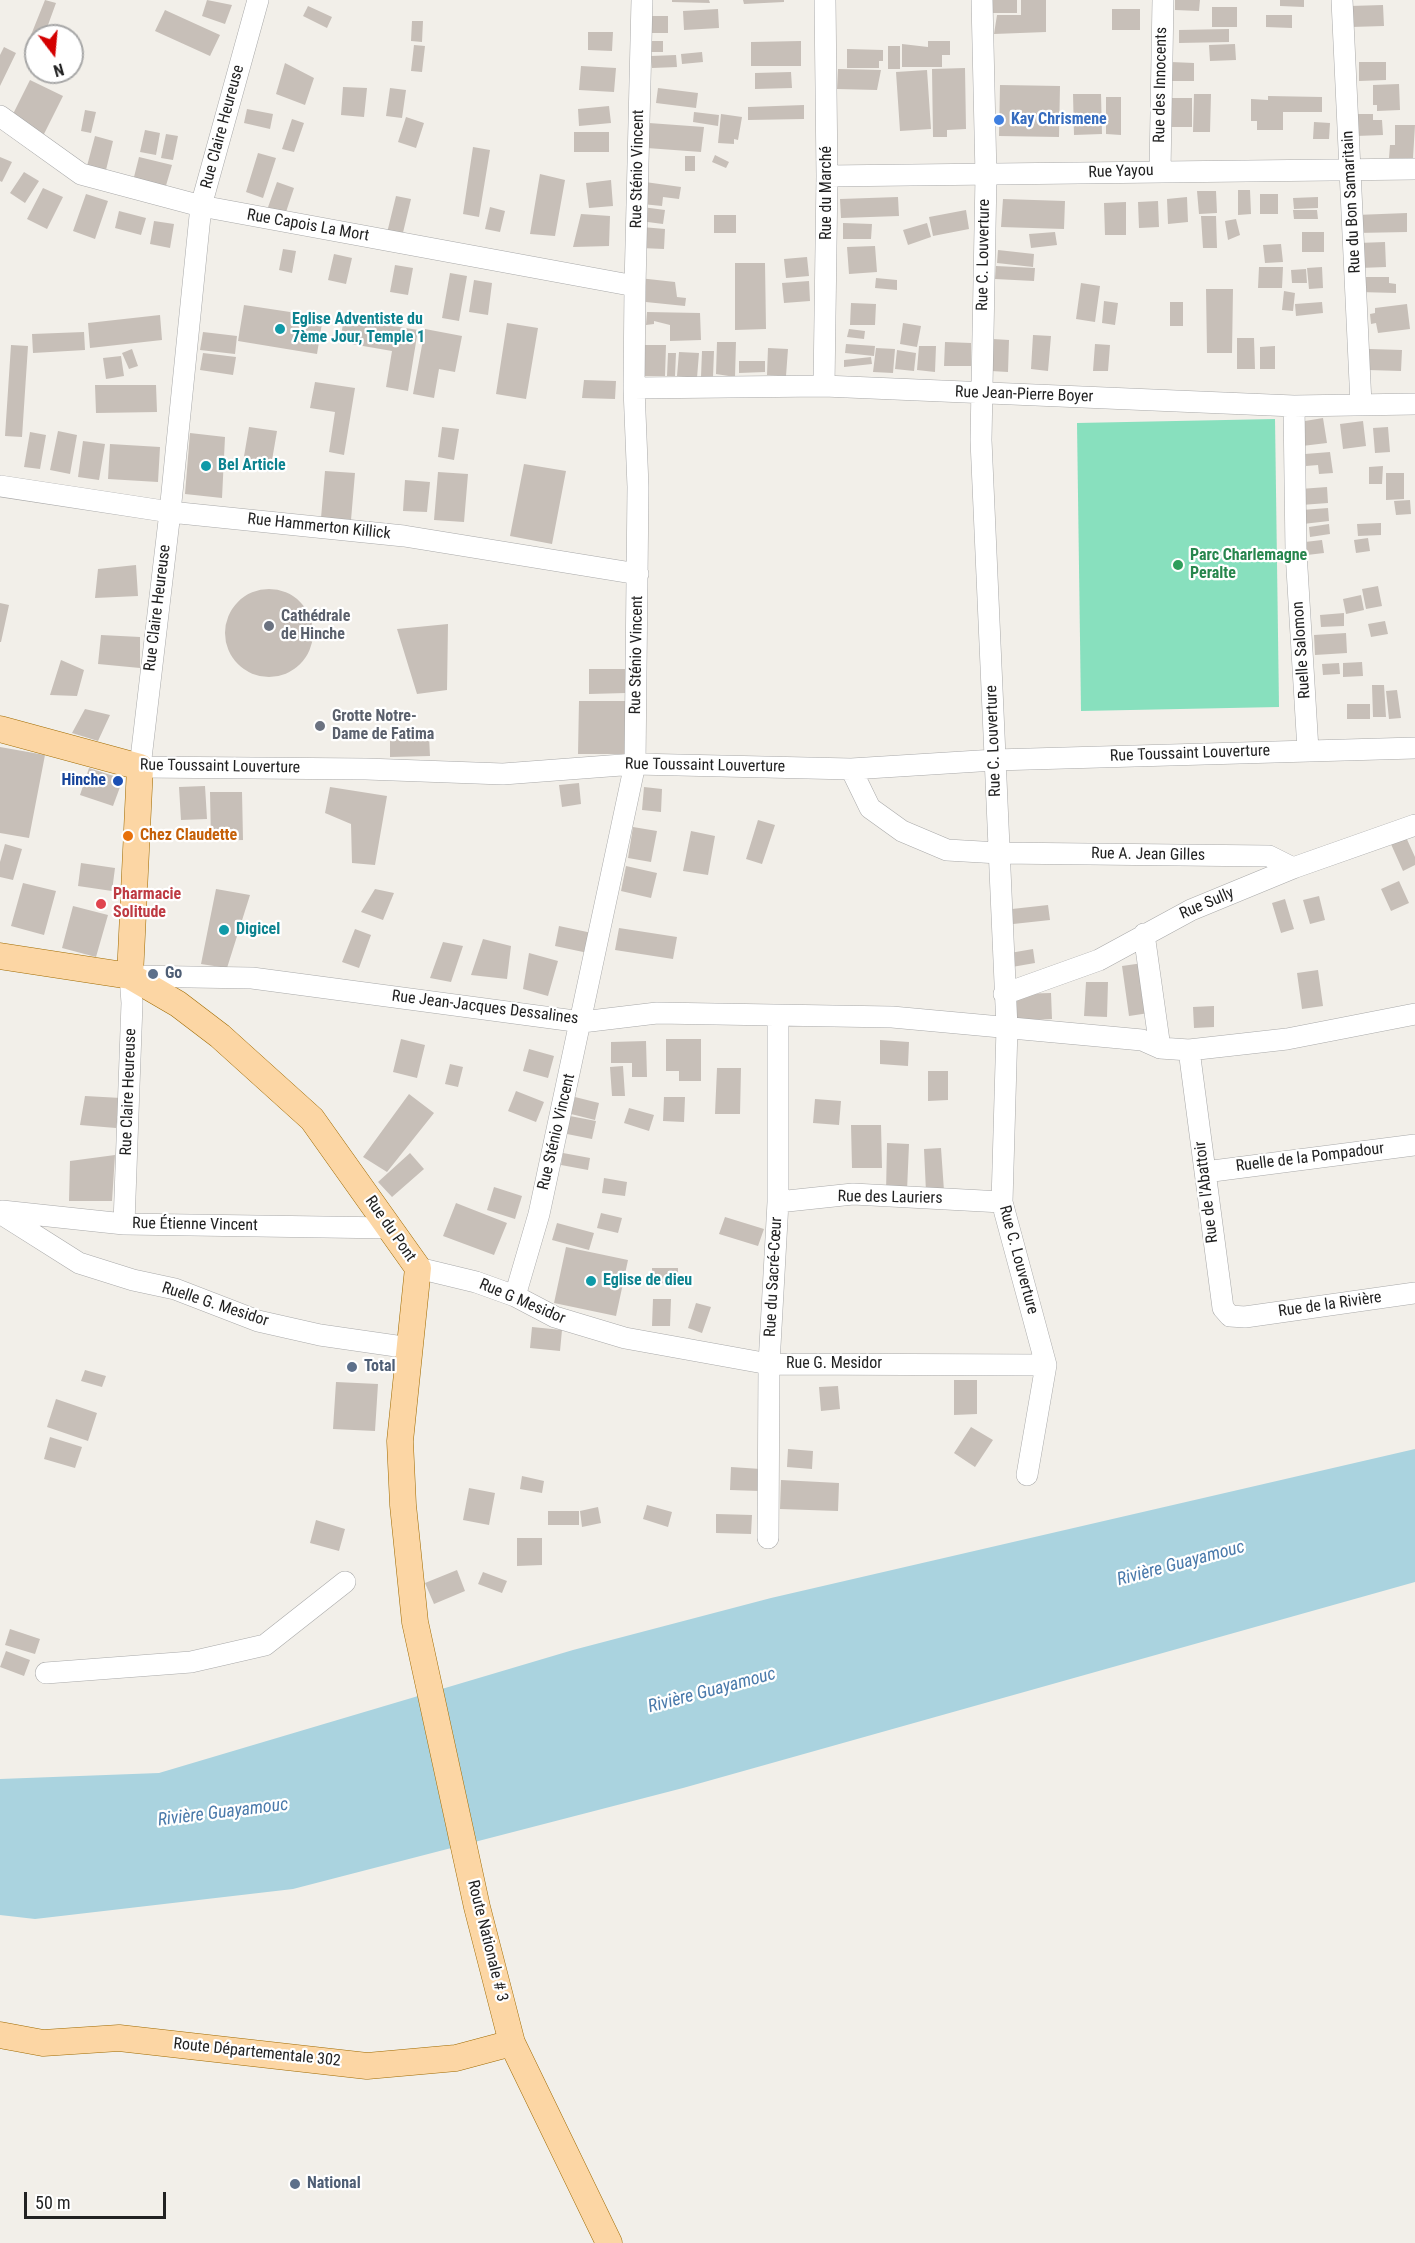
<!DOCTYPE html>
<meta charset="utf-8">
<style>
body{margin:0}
#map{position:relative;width:1415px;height:2243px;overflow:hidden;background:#f2efe9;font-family:"Roboto Condensed",sans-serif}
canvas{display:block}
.north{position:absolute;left:24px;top:24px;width:60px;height:60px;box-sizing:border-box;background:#fff;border:2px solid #a7a7a7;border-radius:50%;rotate:164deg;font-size:16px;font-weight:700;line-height:24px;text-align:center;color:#222}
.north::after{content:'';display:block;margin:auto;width:21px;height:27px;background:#d40000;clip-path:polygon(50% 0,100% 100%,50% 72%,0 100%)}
.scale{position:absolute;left:24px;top:2192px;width:142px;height:27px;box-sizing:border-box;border:3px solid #222;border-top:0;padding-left:8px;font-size:18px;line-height:21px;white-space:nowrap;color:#222;-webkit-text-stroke:4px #fff;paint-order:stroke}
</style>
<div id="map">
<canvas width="1415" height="2243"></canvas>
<div class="north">N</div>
<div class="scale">50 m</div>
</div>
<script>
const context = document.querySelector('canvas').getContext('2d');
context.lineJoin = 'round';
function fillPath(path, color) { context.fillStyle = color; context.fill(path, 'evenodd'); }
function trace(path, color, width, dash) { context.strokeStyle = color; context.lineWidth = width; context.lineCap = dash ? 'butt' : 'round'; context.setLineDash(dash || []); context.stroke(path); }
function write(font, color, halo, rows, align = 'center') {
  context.font = font + ' "Roboto Condensed",sans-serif'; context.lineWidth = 4.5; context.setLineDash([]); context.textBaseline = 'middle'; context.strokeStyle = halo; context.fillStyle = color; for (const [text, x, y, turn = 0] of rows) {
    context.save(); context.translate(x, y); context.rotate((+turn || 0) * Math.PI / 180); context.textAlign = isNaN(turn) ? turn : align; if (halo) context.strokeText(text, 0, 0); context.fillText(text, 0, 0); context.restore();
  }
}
const pitch = new Path2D(`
 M1275,419L1279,707L1081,711L1077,423Z`);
const water = new Path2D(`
 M1415,1449V1582L683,1788L293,1889L35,1919L0,1915V1779L159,1773L573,1650L771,1598Z`);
const building = new Path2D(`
 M45,0L56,3L44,36H36V42L29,40Z
 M207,0L232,5L225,24L202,16Z
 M672,0H709L710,3L672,2Z
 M743,0H784V2L744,4Z
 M993,0H1017V13H993Z
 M1021,0H1046V32L994,34L997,15H1021Z
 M1175,0H1200L1199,11L1175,10Z
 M1280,0H1304V7L1280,6Z
 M1383,5L1384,26L1351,27L1350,6Z
 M308,6L332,17L327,28L303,16Z
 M1212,7H1237V27H1212Z
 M718,9L719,28L684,30L683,11Z
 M1112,9H1140V30H1112Z
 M165,10L220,35L210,56L155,31Z
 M1266,15H1292V28L1266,27Z
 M646,16H668V33H647Z
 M412,21H423L422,42L411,41Z
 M1229,29V42L1179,43V30Z
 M588,32H613L612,51L588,50Z
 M648,41H663V52H648Z
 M801,41V66H751V42Z
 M928,41H950V55H942V67H902V44L928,47Z
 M1235,44L1236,60L1210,61L1209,45Z
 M414,45L425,46L422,72L411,71Z
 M888,46H900V69H888Z
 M4,47L16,53L0,86V55Z
 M847,49L883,50V61H879V68H847Z
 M702,52L703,62L682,64L681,54Z
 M676,55L677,67L652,68L651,56Z
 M1171,62L1194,63V81H1171Z
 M1359,62H1386V80L1359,81Z
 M285,63L314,78L305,105L276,94Z
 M581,66L616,68L614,92L579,90Z
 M965,68L966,129L947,130V137H933L932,69Z
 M838,69L881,70L877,90L837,89Z
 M927,70L931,129L900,131L896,72Z
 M791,72L792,88L755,89V73Z
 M30,80L63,96L42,138L9,122Z
 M1399,84L1400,110L1377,111V105H1373V85Z
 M1000,85L1060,86L1059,137L999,136Z
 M343,87L367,88L364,117L341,115Z
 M390,88L406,90L402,118L386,116Z
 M658,88L698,93L696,108L656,103Z
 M1073,94H1101L1102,134L1074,135Z
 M1194,94H1211L1210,132H1193Z
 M1268,96L1322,97V112H1283V130H1257V121H1251V99L1268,100Z
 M1106,97H1121V135L1106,134Z
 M1171,98H1192V127H1171Z
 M804,105V119L748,120V107Z
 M609,106L611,123L579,126L578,109Z
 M247,109L273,114L270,129L244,123Z
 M85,110L96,112L91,133L81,131Z
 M694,112L719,115L718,126L693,122Z
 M721,114L742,117L738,140L734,139V144L718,143Z
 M1356,114H1373V120H1382L1383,135L1356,136Z
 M406,117L424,123L416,148L398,142Z
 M292,119L304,123L294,152L282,149Z
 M1314,122L1330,123L1329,139H1313Z
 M649,123L704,127L701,152L647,148Z
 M1395,125H1415L1413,158H1389L1390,145H1395Z
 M145,130L160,133L156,155L140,152Z
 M574,132H609V152H574Z
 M166,134L178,136L173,160L161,158Z
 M95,136L113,141L106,170L87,166Z
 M473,147L490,150L479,217L463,214Z
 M258,153L276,158L263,198L246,192Z
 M715,155L729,162L726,168L712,162Z
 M685,156H695V171H685Z
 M0,157L12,162L2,182L0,181Z
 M139,157L172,165L165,189L133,181Z
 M24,172L39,181L25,203L10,193Z
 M540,174L565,180L555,236L530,234Z
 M611,180L613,206L589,208L586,183Z
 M277,182L294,188L285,215L267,210Z
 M645,182L681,187L679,199L663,197L662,206L642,204Z
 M43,188L63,197L47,229L27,219Z
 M1238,190H1250L1251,214L1238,215Z
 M1197,191H1216L1217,213L1199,214Z
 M86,194L108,201L95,239L73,231Z
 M1260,194H1278V214H1260Z
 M396,196L411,199L401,241L386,237Z
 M898,197L899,216L841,218L840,199Z
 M1187,197L1188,222L1168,224L1167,199Z
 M1318,197V208L1294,209L1293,198Z
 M1003,199L1065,201L1064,229L1001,227Z
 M1158,201L1159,227L1139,228L1138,202Z
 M1126,202V235H1105L1104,203Z
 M490,207L505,211L500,232L485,229Z
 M642,207L665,210L663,224L640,221Z
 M966,210L969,229L933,236L929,217Z
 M1293,210H1317L1318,219H1294Z
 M119,211L146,218L141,235L115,228Z
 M1407,213V232L1356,233V215Z
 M581,214L610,216L609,246L573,247Z
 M714,215H736V233H714Z
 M1201,216H1216L1217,248H1203Z
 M1236,219L1240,235L1228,240L1225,221Z
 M154,221L174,224L170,248L150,244Z
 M843,223L872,224L871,239H843Z
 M927,223L931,237L908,245L903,230Z
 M642,227L665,229L664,249L641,248Z
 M1055,232L1057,245L1031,248L1029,234Z
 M1302,232H1324V252H1302Z
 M1385,242L1386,267L1359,268L1358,243Z
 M1281,244L1283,262L1265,263L1263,245Z
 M875,246L877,272L849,274L847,247Z
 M283,249L296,251L292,273L279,270Z
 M998,250L1034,254L1033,267L997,263Z
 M334,254L352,258L346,284L328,280Z
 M807,257L809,276L786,278L784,259Z
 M735,263H765L766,329L735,330Z
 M395,265L413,268L408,295L390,292Z
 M996,266L1035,268L1034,281L995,279Z
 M1259,267H1283L1282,288H1258Z
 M1322,267L1323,288L1309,289L1307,268Z
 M1306,269L1307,283H1292L1291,270Z
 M450,273L467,276L459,321L442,318Z
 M1359,277H1389V283L1396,284V293L1359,292Z
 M639,278L675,282L677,297L686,298L685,306L636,301Z
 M876,278L897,280V290L875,288Z
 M474,280L492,283L488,315L469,312Z
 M809,281L810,301L784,303L782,283Z
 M1081,283L1100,286L1095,322L1076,319Z
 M1206,289H1233L1232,353H1207Z
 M1284,291L1295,293L1293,311L1282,310Z
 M1104,301L1118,303L1115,325L1102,323Z
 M1170,302H1183V326H1170Z
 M1322,302L1323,313L1296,316L1295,304Z
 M851,303L876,304L875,325H850Z
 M1407,304L1410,329L1378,333L1376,323L1371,324L1370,314L1375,313V308Z
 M244,305L323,317L317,354L238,341Z
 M647,312L700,313L701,340L670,341V325L654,321V324L646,325Z
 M160,315L162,340L90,348L88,323Z
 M344,318L418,330L408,391L386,387L392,351L340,342Z
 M507,323L538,328L526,399L496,394Z
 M903,323L921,326L917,347L900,344Z
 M425,329L462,336L455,372L439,369L434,398L413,394Z
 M849,329L865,331L864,339L847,337Z
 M84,332L85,350L33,353L32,334Z
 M203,332L237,336L235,354L200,350Z
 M1033,335L1051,336L1048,371L1031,369Z
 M1237,338H1254L1255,369H1237Z
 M993,339L1009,340L1008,372L991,371Z
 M717,342H736L735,377L716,374Z
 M945,342L971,343V366H944Z
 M846,344L875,346L874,356L845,353Z
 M1095,344L1110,345L1108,371H1093Z
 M11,345L28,346L22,437L5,436Z
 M639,345H666L665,376H639Z
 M919,346H936L935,372L917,370Z
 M1275,346V369H1260V347Z
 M768,348L788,349L786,376L767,375Z
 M876,348L895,349L893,373L873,372Z
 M132,349L138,366L129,369L122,353Z
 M1369,349L1402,350L1401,371L1368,370Z
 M897,350L916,353L914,371L895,369Z
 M702,351H714L713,377H701Z
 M679,352L699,353L697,378L677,376Z
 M203,353L236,357L233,375L200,370Z
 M668,353H676L675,376H667Z
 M121,356L124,376L106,379L103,358Z
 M871,357L872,364L844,367V360Z
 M739,361H765V372L739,373Z
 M584,380L616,381L615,399L582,398Z
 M315,382L355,388L344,455L329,452L335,412L310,408Z
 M95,385H156L157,412L96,413Z
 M1323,418L1327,443L1302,446L1299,422Z
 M1363,421L1366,446L1343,449L1340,424Z
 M249,427L277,431L270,472L242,468Z
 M442,427L459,429L454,460L438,457Z
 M1388,427L1390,452L1375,453L1373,428Z
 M58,431L77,435L70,474L50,470Z
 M30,432L46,435L40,469L24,467Z
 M190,433L225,437L222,498L185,494Z
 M83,441L105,444L99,480L78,477Z
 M110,444L160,447L158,482L108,479Z
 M1330,452L1333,473L1319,474L1318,465L1306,466L1305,454Z
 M524,464L566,471L552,544L510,536Z
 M1383,466L1382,484H1369V467Z
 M325,471L355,473L351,520L321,518Z
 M438,472L468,474L464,522L434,520Z
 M1386,473H1404V499L1386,500Z
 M405,480L430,482L427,512L403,511Z
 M1327,487L1328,503L1301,505L1300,489Z
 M1410,500L1411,514L1396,515L1394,501Z
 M1328,508L1329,521L1303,524L1302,510Z
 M1381,523V535L1358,536L1357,524Z
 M1329,524L1330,534L1310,537L1309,527Z
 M1368,538L1370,551L1356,553L1354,540Z
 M1322,540L1324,553L1307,555L1305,542Z
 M136,565L138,596L95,598L98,569Z
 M1378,586L1382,606L1366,609L1362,589Z
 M225 633a44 44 0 1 1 88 0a44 44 0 1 1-88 0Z
 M1361,595L1364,610L1346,614L1343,599Z
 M0,603L9,605L1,642H0Z
 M1344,613V626L1321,627L1320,615Z
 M1385,621L1388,634L1371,637L1368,624Z
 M448,624L447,690L417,694L397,629Z
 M1346,633L1347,653L1315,655L1314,635Z
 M101,635L140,637V668L98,664Z
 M61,660L84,670L77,696L50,695Z
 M1362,662L1363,676L1343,677V663Z
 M1339,663L1340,674L1323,675L1322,664Z
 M589,669H625L626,693L589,694Z
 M1372,685H1384L1386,717H1373Z
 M1397,690L1401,718L1389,719L1386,691Z
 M579,701H626V754H578Z
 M1347,704H1370V719H1347Z
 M85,709L110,715L98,741L72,733Z
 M429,736L430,756L390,757V737Z
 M0,747L45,755L29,838L0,833Z
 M89,768L123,779L113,806L80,795Z
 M579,783L581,804L562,807L559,785Z
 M205,786L207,819L181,820L179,787Z
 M330,787L387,796L375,865L352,863L351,824L325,813Z
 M644,787L662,789L661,812L642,810Z
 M210,792H242L243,840L211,841Z
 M758,820L775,825L762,864L746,859Z
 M633,827L657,831L651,862L628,858Z
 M691,831L715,836L708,875L683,871Z
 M1405,835L1415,857V865L1403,871L1390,842Z
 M5,844L22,849L13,880L0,877V862Z
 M81,863L115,868L112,891L78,886Z
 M626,866L657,873L651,898L621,891Z
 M1399,881L1409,903L1391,911L1381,889Z
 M23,883L56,891L44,935L11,926Z
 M216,889L250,895L227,968L201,964Z
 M375,889L394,893L383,920L361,912Z
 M1319,896L1325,920L1310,924L1303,900Z
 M1285,899L1294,929L1281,933L1272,903Z
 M1048,905L1050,920L1004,925L1003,910Z
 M73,906L108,915L96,957L62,948Z
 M559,926L592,933L588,953L555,946Z
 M619,928L677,937L673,959L615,950Z
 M355,929L371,935L359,968L342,962Z
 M483,939L511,946L507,979L471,975Z
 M443,942L463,946L451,982L430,978Z
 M1033,949L1035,963L1012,967L1010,953Z
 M529,953L558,961L548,996L523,989Z
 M1143,963L1149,1013L1129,1016L1122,966Z
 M1318,970L1323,1006L1302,1009L1297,973Z
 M1086,982H1108L1107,1017L1084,1016Z
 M1051,993L1052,1019L1017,1021L1016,994Z
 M1214,1006V1027L1194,1028L1193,1007Z
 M401,1039L425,1045L417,1078L393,1072Z
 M666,1039H701V1081H679V1071H666Z
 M880,1040L909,1042L908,1066L880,1064Z
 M646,1041L647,1077H632V1063H611V1042Z
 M529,1049L554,1056L548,1078L523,1071Z
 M450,1064L463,1067L458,1087L445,1084Z
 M623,1066L625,1096H612L610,1067Z
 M717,1068H741L740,1114H715Z
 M928,1071H948V1100L928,1101Z
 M516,1091L544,1102L536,1122L508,1111Z
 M409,1094L434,1113L387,1172L363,1157Z
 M85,1096L121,1098L116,1128L80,1125Z
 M575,1097L599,1103L595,1120L571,1114Z
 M664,1097H685L684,1122L663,1121Z
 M815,1099L841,1101L839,1125L813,1123Z
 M629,1108L654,1115L649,1131L624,1123Z
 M570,1116L596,1121L592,1139L567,1134Z
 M851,1125H881L882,1168H852Z
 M887,1143L909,1144L907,1191L886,1193Z
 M941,1148L944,1191L926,1192L924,1149Z
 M410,1153L424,1169L392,1197L378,1182Z
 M563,1153L590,1158L588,1170L561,1165Z
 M115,1155L112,1201H69L70,1161Z
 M604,1178L627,1182L625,1196L602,1193Z
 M494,1187L522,1196L515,1219L487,1210Z
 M456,1203L507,1223L494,1255L443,1236Z
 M601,1213L622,1218L618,1233L597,1228Z
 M725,1217L764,1229L758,1246L719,1234Z
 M557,1223L594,1233L589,1250L552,1240Z
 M566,1247L628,1260L616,1316L554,1303Z
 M652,1268H678V1284L652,1283Z
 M653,1299H671L670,1326H652Z
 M696,1303L711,1307L702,1333L688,1328Z
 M532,1327L562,1330L560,1351L530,1348Z
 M85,1370L106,1376L102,1387L81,1381Z
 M954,1380H977V1414L954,1415Z
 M336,1382L378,1384L375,1431L333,1429Z
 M838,1386L840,1409L821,1411L819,1387Z
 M56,1399L97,1413L88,1441L47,1427Z
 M971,1427L993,1440L975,1467L954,1453Z
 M50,1437L82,1447L75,1468L44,1459Z
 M788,1449L813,1451L812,1469L787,1467Z
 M731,1467L761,1469L760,1491L730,1490Z
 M522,1476L544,1481L542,1493L520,1489Z
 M781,1480L839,1483L838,1511L780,1509Z
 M469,1488L495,1493L489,1525L463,1520Z
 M647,1505L672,1512L668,1527L643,1519Z
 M598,1507L601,1523L582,1527L580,1511Z
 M548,1511H579V1525H548Z
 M716,1514L752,1515L751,1534L716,1533Z
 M316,1520L345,1529L339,1551L310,1543Z
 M517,1538H542V1565L517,1566Z
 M457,1570L465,1591L434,1604L425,1583Z
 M483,1572L507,1581L502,1593L478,1584Z
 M10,1629L40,1639L35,1654L5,1645Z
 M6,1651L30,1660L24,1676L0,1667Z`);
const minor = new Path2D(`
 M258,0L201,206L170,512L140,767L366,769L503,774L635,764L851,769L995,760L1415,748
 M982,0L986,176L981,440L1007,1028L1002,1202L1046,1365L1027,1475
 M1342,0L1361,404
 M0,116L81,174L201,206L635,286
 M1160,171L1163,0
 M827,176L1415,169
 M824,386L827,176L825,0
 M634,388L824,386L1294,406L1415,404
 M1294,406L1296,552L1308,750
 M0,486L170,512L404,536L638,574
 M851,769L870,808L902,831L947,850L999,853L1269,856L1293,868
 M1144,934L1160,1048
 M1004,994L1099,960L1191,910L1293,868L1415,825
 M1189,1050L1223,1308L1230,1316L1245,1317L1415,1293
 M1205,1172L1415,1145
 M778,1202L853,1194L1002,1202
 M2,1211L124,1224L390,1228
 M0,1213L79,1263L133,1280L175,1289L258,1321L320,1335L410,1348
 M124,1224L132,1003L130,976L252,978L582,1022L657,1013L892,1017L1142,1040L1160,1048L1189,1050L1287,1039L1415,1014
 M418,1268L476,1282L515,1296L555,1317L625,1338L769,1364L1046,1365
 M515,1296L539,1214L635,764L638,487L634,388L635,286L642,0
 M768,1538L769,1364L778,1202V1016
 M46,1673L191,1662L265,1645L345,1582`);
const major = new Path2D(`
 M0,729L140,767L130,976
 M0,956L130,976L178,1004L220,1036L312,1119L418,1268L400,1441L403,1505L415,1622L477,1907L512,2043L609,2243
 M0,2035L43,2043L119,2038L367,2066L456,2058L512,2043`);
const markers = [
 [999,120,6,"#3f7fe0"],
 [280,329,6,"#0f9aa8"],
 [206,466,6,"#0f9aa8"],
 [1178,565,6,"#2e9e5b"],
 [269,626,6,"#6b7280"],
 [320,726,6,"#6b7280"],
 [118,781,6,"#1a4fb4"],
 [128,836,6,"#e8710a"],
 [101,904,6,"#e0444e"],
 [224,930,6,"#0f9aa8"],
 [153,974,6,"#5c6f8a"],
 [591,1281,6,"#0f9aa8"],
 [352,1367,6,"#5c6f8a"],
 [295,2184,6,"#5c6f8a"]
];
const streetNames = [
 ["Rue des Innocents",1161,85,-89],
 ["Rue Claire Heureuse",223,127,-75],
 ["Rue Sténio Vincent",638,169,-89],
 ["Rue Yayou",1121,172,-2],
 ["Rue du Marché",827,193,-90],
 ["Rue du Bon Samaritain",1352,202,-93],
 ["Rue Capois La Mort",308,226,10],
 ["Rue C. Louverture",984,255,-89],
 ["Rue Jean-Pierre Boyer",1024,395,2],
 ["Rue Hammerton Killick",319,527,6],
 ["Rue Claire Heureuse",158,608,-83],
 ["Ruelle Salomon",1302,650,-94],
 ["Rue Sténio Vincent",637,655,-89],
 ["Rue C. Louverture",994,741,-92],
 ["Rue Toussaint Louverture",1190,754,-2],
 ["Rue Toussaint Louverture",705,766,1],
 ["Rue Toussaint Louverture",220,767,1],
 ["Rue A. Jean Gilles",1148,855,1],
 ["Rue Sully",1207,904,-23],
 ["Rue Jean-Jacques Dessalines",485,1008,7],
 ["Rue Claire Heureuse",129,1092,-88],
 ["Rue Sténio Vincent",557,1132,-77],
 ["Ruelle de la Pompadour",1310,1158,-7],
 ["Rue de l'Abattoir",1207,1192,-97],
 ["Rue des Lauriers",890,1198,1],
 ["Rue Étienne Vincent",195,1225,1],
 ["Rue du Pont",390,1229,55],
 ["Rue C. Louverture",1018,1260,75],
 ["Rue du Sacré-Cœur",774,1277,-87],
 ["Rue G Mesidor",522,1302,23],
 ["Ruelle G. Mesidor",215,1305,18],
 ["Rue de la Rivière",1330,1305,-8],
 ["Rue G. Mesidor",834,1364],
 ["Route Nationale # 3",487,1941,76],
 ["Route Départementale 302",257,2053,6]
];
const shopNames = [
 ["Kay Chrismene",1011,120]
];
const cultureNames = [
 ["Eglise Adventiste du",292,320],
 ["7ème Jour, Temple 1",292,338],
 ["Bel Article",218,466],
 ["Digicel",236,930],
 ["Eglise de dieu",603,1281]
];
const leisureNames = [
 ["Parc Charlemagne",1190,556],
 ["Peralte",1190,574]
];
const worshipNames = [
 ["Cathédrale",281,617],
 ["de Hinche",281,635],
 ["Grotte Notre-",332,717],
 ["Dame de Fatima",332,735]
];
const transitNames = [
 ["Hinche",106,781]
];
const foodNames = [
 ["Chez Claudette",140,836]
];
const healthNames = [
 ["Pharmacie",113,895],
 ["Solitude",113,913]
];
const serviceNames = [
 ["Go",165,974],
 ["Total",364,1367],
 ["National",307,2184]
];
const waterNames = [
 ["Rivière Guayamouc",1181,1564,-15],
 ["Rivière Guayamouc",712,1691,-15],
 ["Rivière Guayamouc",223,1813,-7]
];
fillPath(pitch, '#88e0be');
fillPath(water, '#aad3df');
fillPath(building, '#c7bfb8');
trace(minor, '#a9a9a9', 22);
trace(major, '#a06b00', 27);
trace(minor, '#fff', 21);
trace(major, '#fcd6a4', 26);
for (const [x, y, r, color] of markers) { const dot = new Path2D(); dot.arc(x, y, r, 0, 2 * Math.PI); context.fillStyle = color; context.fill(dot); trace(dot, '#fff', 2); }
write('16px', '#222', '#fff', streetNames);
write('bold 16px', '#366cbe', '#fff', shopNames, 'left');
write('bold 16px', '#0d838f', '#fff', cultureNames, 'left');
write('bold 16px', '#27864d', '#fff', leisureNames, 'left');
write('bold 16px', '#5b616d', '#fff', worshipNames, 'left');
write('bold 16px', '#164399', '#fff', transitNames, 'right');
write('bold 16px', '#c56008', '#fff', foodNames, 'left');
write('bold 16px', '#be3a42', '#fff', healthNames, 'left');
write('bold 16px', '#4e5e75', '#fff', serviceNames, 'left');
write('italic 18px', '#4a7aab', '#fff', waterNames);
</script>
